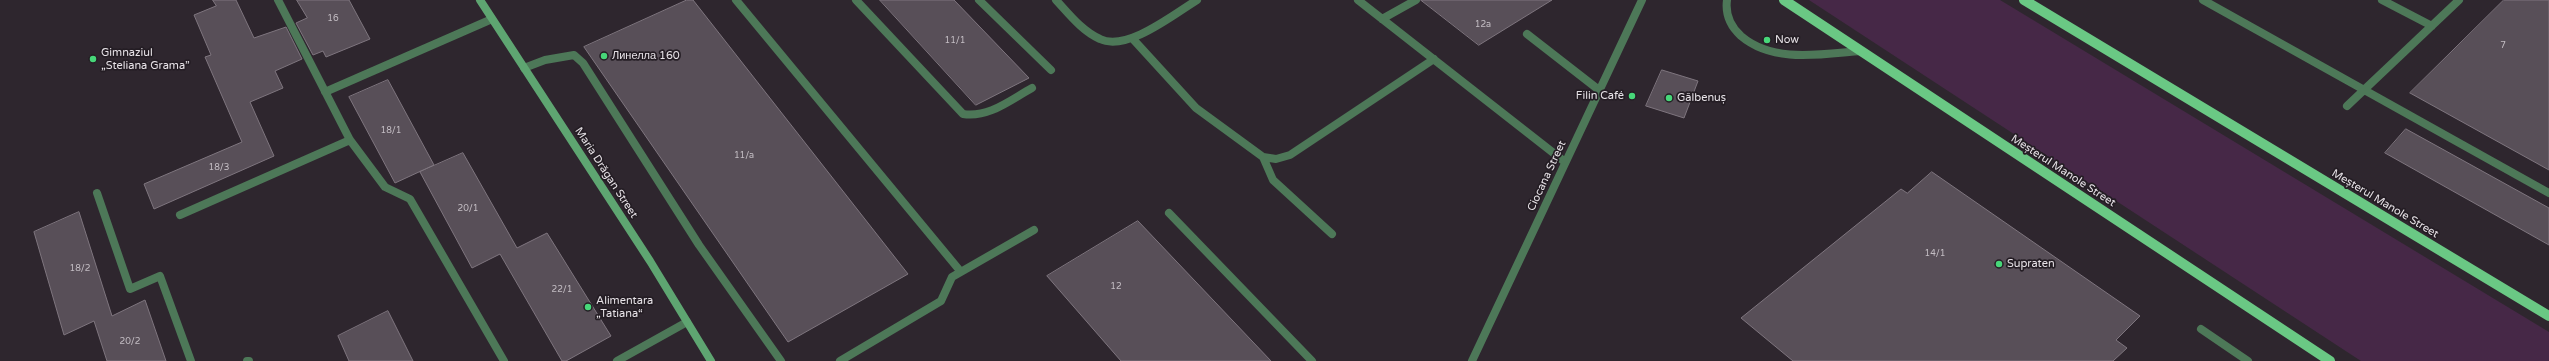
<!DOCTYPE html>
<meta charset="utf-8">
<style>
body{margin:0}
canvas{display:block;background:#2e262e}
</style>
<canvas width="2549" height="361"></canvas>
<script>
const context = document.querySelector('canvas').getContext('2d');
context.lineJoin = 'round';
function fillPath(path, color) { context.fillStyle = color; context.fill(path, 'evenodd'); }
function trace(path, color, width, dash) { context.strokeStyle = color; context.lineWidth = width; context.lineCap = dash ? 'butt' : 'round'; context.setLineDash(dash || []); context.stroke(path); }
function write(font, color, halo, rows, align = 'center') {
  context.font = font + ' "Varela Round",sans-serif'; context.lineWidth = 3.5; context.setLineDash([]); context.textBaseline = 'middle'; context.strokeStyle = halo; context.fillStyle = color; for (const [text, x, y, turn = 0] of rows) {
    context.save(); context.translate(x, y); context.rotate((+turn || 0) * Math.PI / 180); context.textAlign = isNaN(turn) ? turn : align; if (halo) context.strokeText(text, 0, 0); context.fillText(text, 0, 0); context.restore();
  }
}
const green = new Path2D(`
 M1809,0H2000L2549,332V361H2361Z`);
const building = new Path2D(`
 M213,0H236L254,38L286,27L302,59L275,71L283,88L250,102L274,156L154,209L144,184L242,142L205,57L211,55L194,15L216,6Z
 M297,0H349L370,39L326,57L323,51L313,55L296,23L307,18Z
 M687,0H693L908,274L788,342L584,47Z
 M880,0H954L1029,78L976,105Z
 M1421,0H1552L1479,45Z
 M2504,0H2549V170L2410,93Z
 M1662,70L1698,81L1684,118L1646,106Z
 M388,80L434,165L395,183L349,97Z
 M2406,129L2549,208V245L2385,153Z
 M463,153L517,248L547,233L611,336L566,361H562L500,254L472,268L420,172Z
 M1932,172L2140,316L2116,340L2127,348L2113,361H1793L1741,318L1901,189L1907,193Z
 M79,212L112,316L145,300L166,361H107L94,321L64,335L34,232Z
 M1138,221L1271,361H1121L1047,276Z
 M388,311L413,361H349L338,336Z`);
const service = new Path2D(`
 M278,0L350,140L385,187L410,199L504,361
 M736,0L961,272
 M856,0L963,114C989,118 1010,100 1032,88
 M979,0L1051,70
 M1056,0C1069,14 1082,31 1100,39C1127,52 1174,14 1197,0
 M1358,0L1565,162
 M1727,0C1725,15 1730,26 1741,36C1774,64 1822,54 1861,51
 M2203,0L2549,193
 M2382,0L2432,26
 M1382,19L1416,0
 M1527,34L1599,90
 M1132,38L1196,108L1263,157L1276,159L1290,155L1434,59
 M524,68L545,60L574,55L583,63L699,245L781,361
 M325,92L492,19
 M2347,106L2459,0
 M1263,157L1273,180L1332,234
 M97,193L130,289L160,276L191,361
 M1169,213L1312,361
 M180,215L350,140
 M2201,329L2248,361
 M247,361H249
 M840,361L941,301L952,277L1034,230`);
const minor = new Path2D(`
 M617,361L687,322`);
const tertiary = new Path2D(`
 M1472,361L1642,0`);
const secondary = new Path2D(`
 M480,0L650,261L711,361`);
const primary = new Path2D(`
 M1784,0L2330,361
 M2024,0L2549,316`);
const markers = [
 [1767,40,4,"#47d779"],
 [604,56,4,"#47d779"],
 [93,59,4,"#47d779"],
 [1632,96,4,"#47d779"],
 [1669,98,4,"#47d779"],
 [1999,264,4,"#47d779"],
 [588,307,4,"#47d779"]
];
const numberNames = [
 ["16",333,19],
 ["12a",1483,25],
 ["11/1",955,41],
 ["7",2503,46],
 ["18/1",391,131],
 ["11/a",744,156],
 ["18/3",219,168],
 ["20/1",468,209],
 ["14/1",1935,254],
 ["18/2",80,269],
 ["12",1116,287],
 ["22/1",562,290],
 ["20/2",130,342]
];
const poiNames = [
 ["Now",1775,40],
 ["Gimnaziul",101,53],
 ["„Steliana Grama”",101,66],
 ["Линелла 160",612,56],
 ["Filin Café",1624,96,"right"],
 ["Gălbenuș",1677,98],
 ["Supraten",2007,264],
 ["Alimentara",596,301],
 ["„Tatiana“",596,314]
];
const streetNames = [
 ["Meșterul Manole Street",2063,171,33],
 ["Maria Drăgan Street",606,173,57],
 ["Ciocana Street",1547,176,-65],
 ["Meșterul Manole Street",2385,204,31]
];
fillPath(green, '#462847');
fillPath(building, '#584f58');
trace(building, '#7e757e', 1);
trace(service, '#4d7858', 8);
trace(minor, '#4d7858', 8);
trace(tertiary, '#4d7858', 8);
trace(secondary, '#5ea571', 8);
trace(primary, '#6ac884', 10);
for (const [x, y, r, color] of markers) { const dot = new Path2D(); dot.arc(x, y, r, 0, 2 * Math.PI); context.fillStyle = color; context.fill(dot); trace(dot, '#241d24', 1.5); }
write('9px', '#c3bdc3', null, numberNames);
write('11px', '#e7e2e7', '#241d24', poiNames, 'left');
write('11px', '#e7e2e7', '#241d24', streetNames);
</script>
